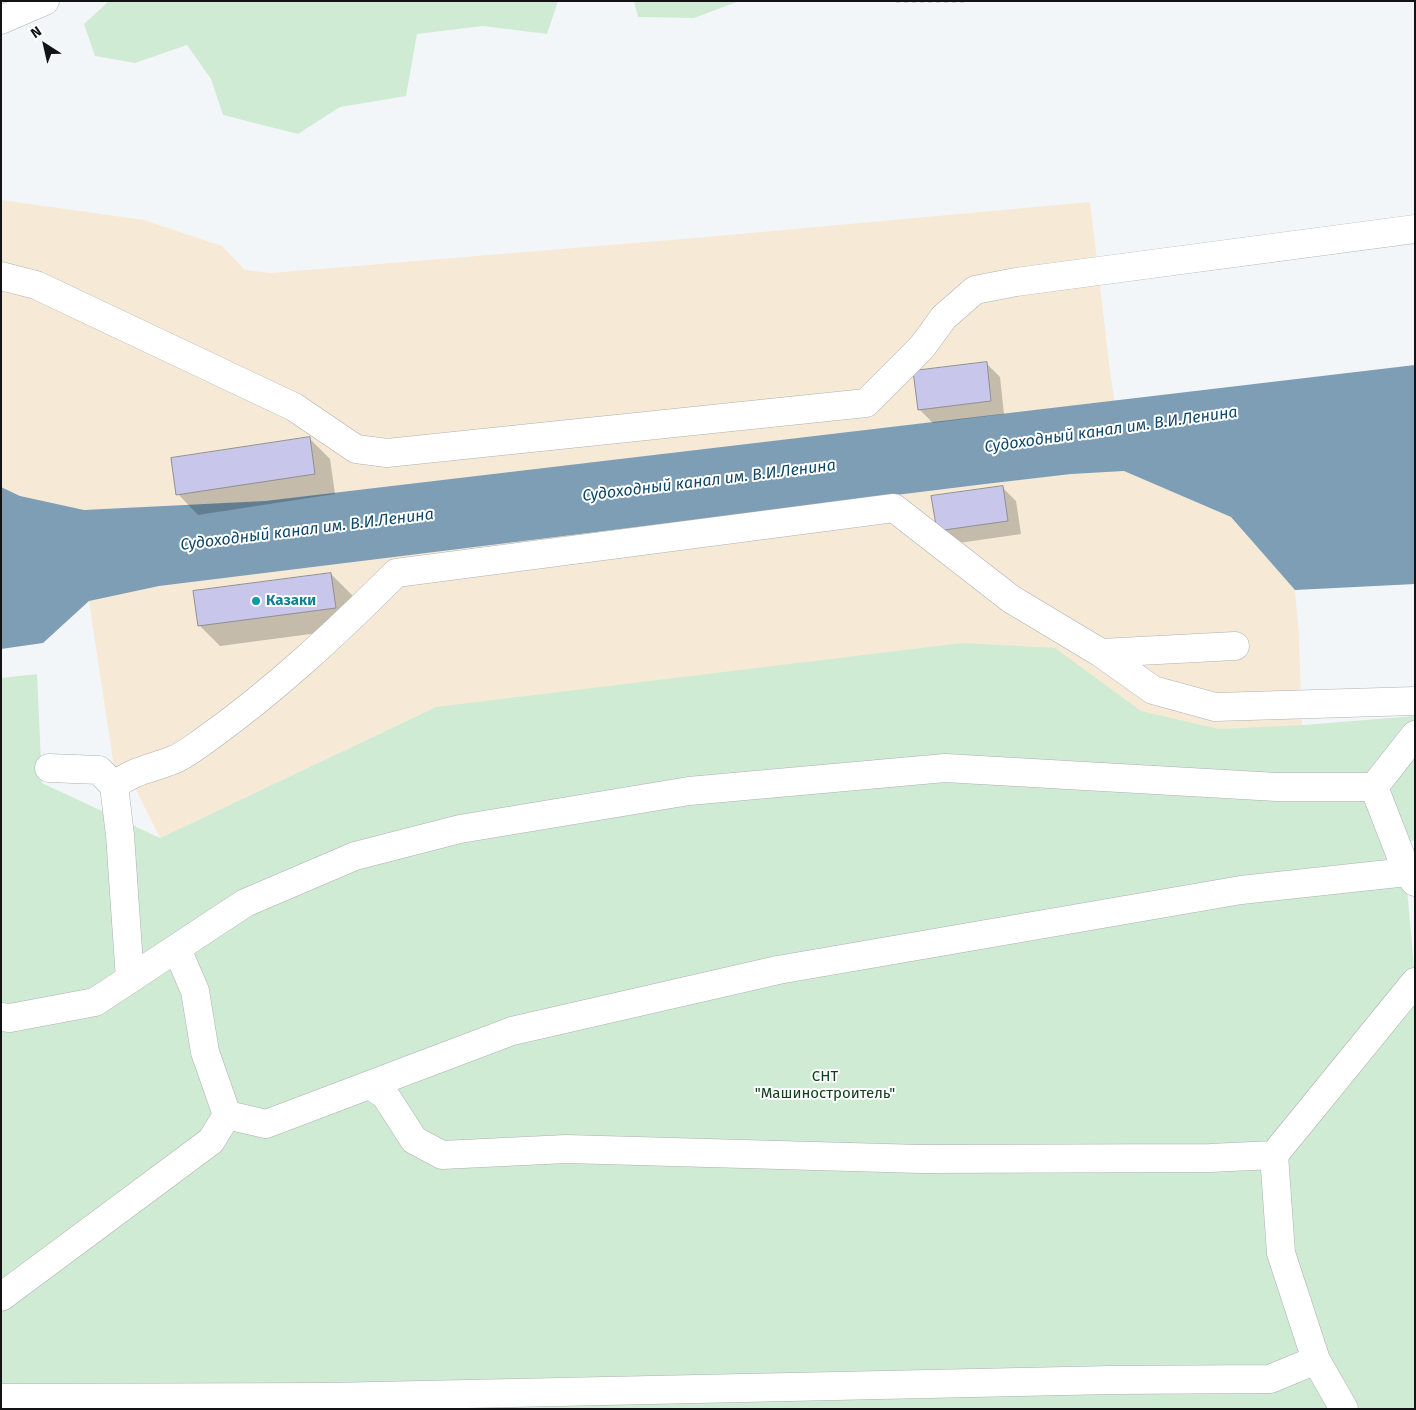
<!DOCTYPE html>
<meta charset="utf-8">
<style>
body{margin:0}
#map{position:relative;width:1416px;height:1410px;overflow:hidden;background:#f3f6f8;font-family:"Fira Sans",sans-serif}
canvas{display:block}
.frame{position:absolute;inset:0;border:2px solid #121314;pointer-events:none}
.north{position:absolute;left:20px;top:20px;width:50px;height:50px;-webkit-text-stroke:4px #fff;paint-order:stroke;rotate:325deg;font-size:14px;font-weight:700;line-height:20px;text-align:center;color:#121314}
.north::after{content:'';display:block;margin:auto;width:18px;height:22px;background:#121314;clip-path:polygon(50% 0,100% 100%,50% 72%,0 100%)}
</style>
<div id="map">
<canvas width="1416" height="1410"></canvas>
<div class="frame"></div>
<div class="north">N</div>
</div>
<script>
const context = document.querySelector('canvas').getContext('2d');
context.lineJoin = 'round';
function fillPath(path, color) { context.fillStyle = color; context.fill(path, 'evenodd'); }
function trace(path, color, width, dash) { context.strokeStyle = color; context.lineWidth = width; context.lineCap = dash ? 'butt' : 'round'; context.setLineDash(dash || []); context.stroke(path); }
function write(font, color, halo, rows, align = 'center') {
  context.font = font + ' "Fira Sans",sans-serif'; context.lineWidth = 4; context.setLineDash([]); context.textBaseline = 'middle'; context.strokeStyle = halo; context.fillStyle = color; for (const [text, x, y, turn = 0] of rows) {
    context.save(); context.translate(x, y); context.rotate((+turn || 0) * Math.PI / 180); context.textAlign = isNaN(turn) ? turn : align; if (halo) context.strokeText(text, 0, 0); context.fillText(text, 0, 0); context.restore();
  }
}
const industrial = new Path2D(`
 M1,200L144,220L222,246L245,270L271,273L707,237L1090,202L1110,371L1125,471L1231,517L1295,590L1299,635L1301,704L1305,769L436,707L160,838L133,784L114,767L89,601L20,496L1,487Z`);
const green = new Path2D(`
 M109,1H558L547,34L483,26L417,34L406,96L340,107L298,134L223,115L211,79L187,45L135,63L95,56L84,24Z
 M634,1H739L694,18L638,17Z
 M962,643L1055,648L1141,711L1219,729L1303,725L1415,716V840L1403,843L1415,979V1409H1V678L37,674L42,783L160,838L436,707Z`);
const water = new Path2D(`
 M1415,365V584L1295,590L1231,517L1124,471L1071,474L985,484L159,586L89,601L43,643L1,649V487L20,496L84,510L265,501Z`);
const shadow = new Path2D(`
 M986,363L1000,377L1004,414L933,423L919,409Z
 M309,438L330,459L335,494L198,515L178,494Z
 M1002,487L1016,501L1021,534L952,544L938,530Z
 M331,574L352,595L356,628L220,646L199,625Z`);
const building = new Path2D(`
 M987,362L991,401L918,410L913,371Z
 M310,437L315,474L176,495L171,458Z
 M1003,486L1008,521L937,531L931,496Z
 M331,573L336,608L198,626L193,591Z`);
const path = new Path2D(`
 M896,1H964`);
const minor = new Path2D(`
 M1,20L45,1
 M1,276L36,285L294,407L356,449L387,453L866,403L922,347L944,317L975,290L1016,282L1415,229
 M1101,653L1153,690L1215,707L1415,701
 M49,768L99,770L114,786L120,835L130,979
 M114,786C133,770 151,769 173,760C184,756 195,747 205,740C274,691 336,633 396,573L894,508L1011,599L1101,653L1235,646
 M1374,787L1407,872
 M1,1017L10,1018L95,1002L245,903L355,856L460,829L689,791L945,768L1277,787H1374L1415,735
 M370,1085L385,1095L414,1140L442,1155L566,1149L921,1159L1210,1158L1274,1155L1415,982
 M227,1115L266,1124L512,1031L778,970L1241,890L1407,872L1415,882
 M1274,1155L1281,1253L1316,1360L1344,1409
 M1,1297L211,1141L227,1115L205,1052L195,991L177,949
 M1,1398L328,1397L1112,1380L1270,1379L1316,1360`);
const markers = [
 [256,601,5,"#0f9aa8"]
];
const cultureNames = [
 ["Казаки",266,601]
];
const parkNames = [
 ["СНТ",825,1077],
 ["\"Машиностроитель\"",825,1094]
];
const waterNames = [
 ["Судоходный канал им. В.И.Ленина",1111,430,-8],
 ["Судоходный канал им. В.И.Ленина",709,481,-7],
 ["Судоходный канал им. В.И.Ленина",307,530,-7]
];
fillPath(industrial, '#f6ead6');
fillPath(green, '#d0ebd3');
fillPath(water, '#7e9eb6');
fillPath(shadow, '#0003');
fillPath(building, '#c8c6ea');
trace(building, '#909093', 1);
trace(minor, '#aeb0b2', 29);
trace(path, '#abadaf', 3, [4, 4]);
trace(minor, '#fff', 28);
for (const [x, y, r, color] of markers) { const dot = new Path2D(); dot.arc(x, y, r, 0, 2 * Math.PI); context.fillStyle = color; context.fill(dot); trace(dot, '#fff', 2); }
write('bold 15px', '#0d838f', '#fff', cultureNames, 'left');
write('15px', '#0f401d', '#fff', parkNames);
write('italic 16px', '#0f4769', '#fff', waterNames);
</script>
